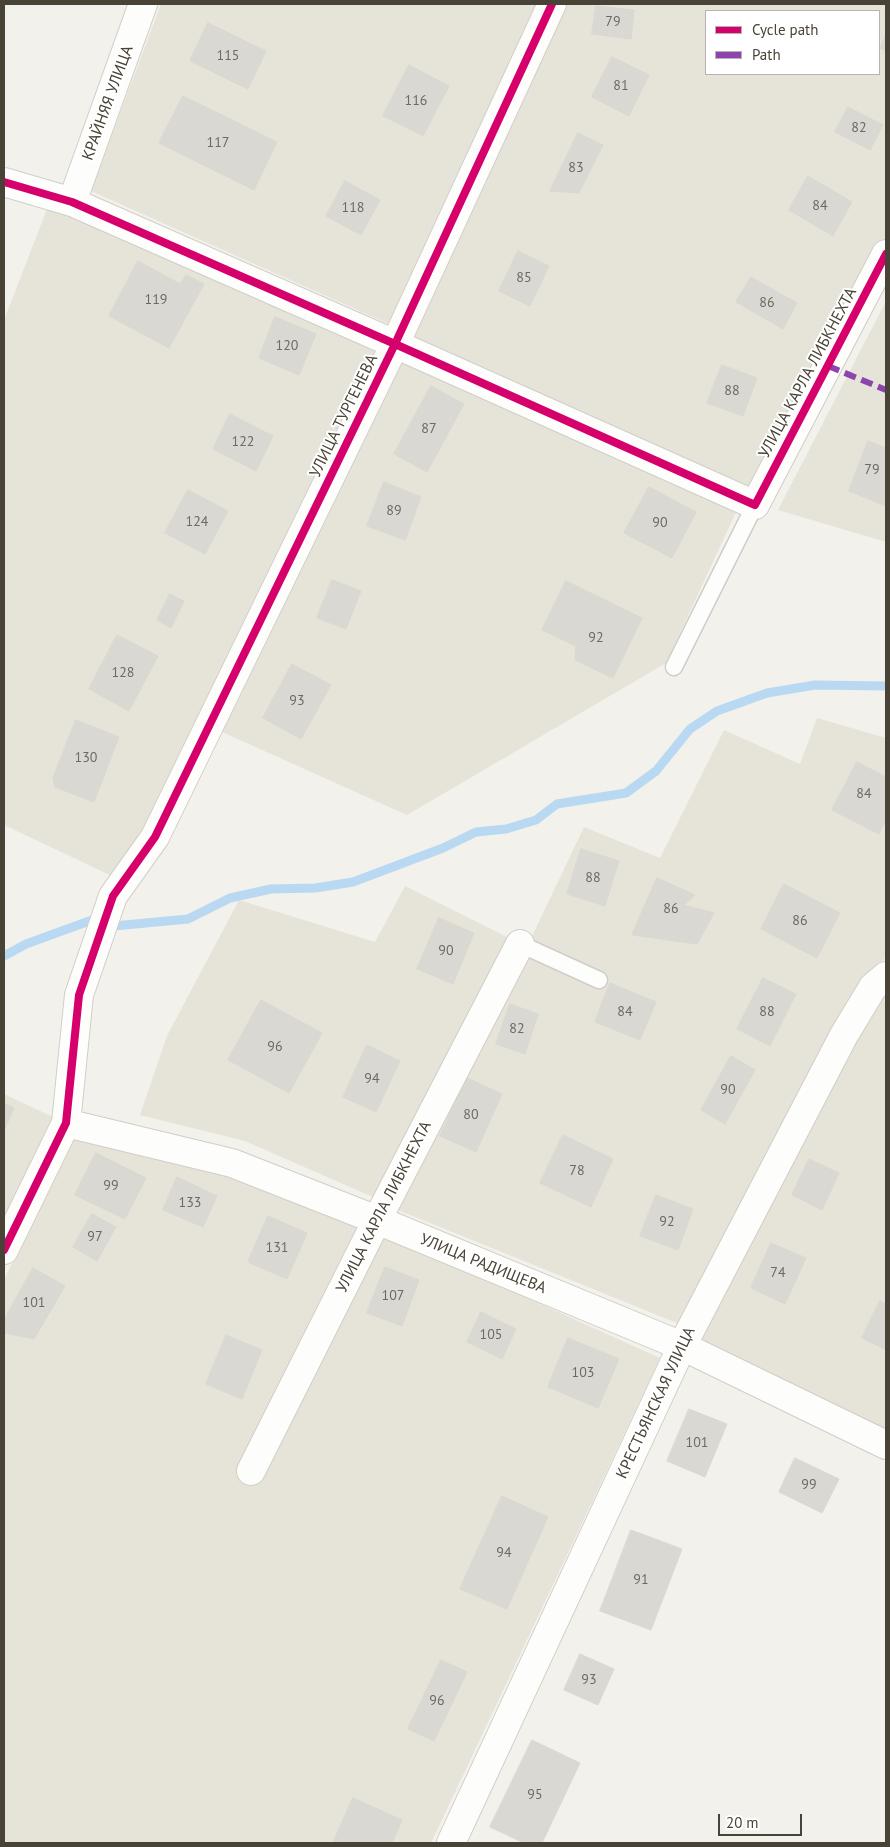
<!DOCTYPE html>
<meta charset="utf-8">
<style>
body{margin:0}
#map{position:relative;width:890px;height:1847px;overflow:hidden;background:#f2f1eb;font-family:"PT Sans",sans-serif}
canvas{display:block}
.frame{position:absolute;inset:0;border:5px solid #494236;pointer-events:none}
.legend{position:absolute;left:705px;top:10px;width:175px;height:65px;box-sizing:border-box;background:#fff;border:1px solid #b6b3af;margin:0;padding:6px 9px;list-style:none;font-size:15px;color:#494236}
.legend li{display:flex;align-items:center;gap:10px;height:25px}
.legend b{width:25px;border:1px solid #b6b3af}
.scale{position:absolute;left:718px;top:1814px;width:84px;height:22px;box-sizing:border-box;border:2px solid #494236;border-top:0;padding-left:6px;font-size:15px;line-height:18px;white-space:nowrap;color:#494236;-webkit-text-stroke:4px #fff;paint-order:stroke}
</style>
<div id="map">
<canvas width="890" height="1847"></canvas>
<div class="frame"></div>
<ul class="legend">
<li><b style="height:6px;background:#d6006c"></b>Cycle path</li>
<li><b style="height:6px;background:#8e44ad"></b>Path</li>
</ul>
<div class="scale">20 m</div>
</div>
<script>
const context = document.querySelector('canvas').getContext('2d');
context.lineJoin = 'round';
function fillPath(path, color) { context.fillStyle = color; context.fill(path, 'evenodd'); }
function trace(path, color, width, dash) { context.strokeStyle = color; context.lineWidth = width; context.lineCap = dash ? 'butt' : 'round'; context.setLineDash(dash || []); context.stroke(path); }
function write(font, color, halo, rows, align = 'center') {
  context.font = font + ' "PT Sans",sans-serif'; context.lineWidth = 4; context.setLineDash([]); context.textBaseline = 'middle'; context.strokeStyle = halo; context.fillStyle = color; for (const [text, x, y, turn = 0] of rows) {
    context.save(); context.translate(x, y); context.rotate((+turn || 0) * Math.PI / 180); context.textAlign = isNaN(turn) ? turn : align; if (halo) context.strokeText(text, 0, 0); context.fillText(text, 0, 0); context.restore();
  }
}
const residential = new Path2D(`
 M161,4H538L389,324L91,191Z
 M552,4H886V254L755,505L395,344ZM706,11H879V74H706Z
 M49,204L379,349L152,825L114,877L4,825V320Z
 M886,301V542L778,510Z
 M397,358L738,508L666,663L407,815L222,732Z
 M817,718L886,738V957L867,979L838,1028L677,1323L393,1208L524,953L584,827L660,858L724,730L800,764Z
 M405,886L511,939L375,1198L245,1141L140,1115L167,1036L239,900L375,942Z
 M886,976V1445L682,1346Z
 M4,1094L53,1117L4,1218Z
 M71,1138L229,1171L365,1225L660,1358L431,1843H4V1280Z`);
const stream = new Path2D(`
 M114,926L188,919L230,898L271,889L315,888L353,882L443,848L476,832L506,829L536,820L557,804L626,793L656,771L690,729L717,711L767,693L815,685L886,686
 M4,956L26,944L92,920`);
const building = new Path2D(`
 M596,6L634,10L631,39L592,34Z
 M208,23L266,51L248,89L190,61Z
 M886,35V51L880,48Z
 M612,57L649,75L629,116L592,97Z
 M409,65L449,86L423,136L383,116Z
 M183,96L277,142L254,190L159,143Z
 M848,107L883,125L870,150L835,132Z
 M578,133L603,145L579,193L550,191Z
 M808,176L852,202L833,236L789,210Z
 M345,181L380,200L361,235L326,216Z
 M518,251L549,266L530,306L499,291Z
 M138,261L180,284L186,275L204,284L169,348L109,316Z
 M751,277L797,303L783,329L736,302Z
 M275,317L316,334L299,375L259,358Z
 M722,365L757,378L743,416L707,403Z
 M431,386L464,404L427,472L394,454Z
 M230,414L273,436L256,471L213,449Z
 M868,441L886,448V506L849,491Z
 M384,482L421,497L405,540L367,526Z
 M649,487L696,512L672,558L624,533Z
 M188,490L228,511L205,554L165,533Z
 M332,580L361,591L346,629L317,618Z
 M566,581L642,618L613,678L575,660L576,646L542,630Z
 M170,594L184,601L171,628L157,620Z
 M117,635L158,656L129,711L89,689Z
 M292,664L331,685L301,739L263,718Z
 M76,720L119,737L94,802L55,787L53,778Z
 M857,762L886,777V819L879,834L832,810Z
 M581,849L619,861L605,906L567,894Z
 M657,878L695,895L684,905L714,913L697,944L632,935Z
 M784,884L840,913L817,958L761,929Z
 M439,918L474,933L453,984L417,969Z
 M763,978L796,994L770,1046L737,1029Z
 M610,983L656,1002L640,1040L595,1022Z
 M261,1000L322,1033L289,1093L228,1060Z
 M510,1004L538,1014L525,1054L496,1044Z
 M367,1045L400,1061L376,1112L343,1097Z
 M731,1056L755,1070L725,1124L701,1110Z
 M467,1078L502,1094L476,1152L440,1136Z
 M4,1103L14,1108L4,1131Z
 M563,1135L613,1159L591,1207L540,1183Z
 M96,1153L146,1178L125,1219L75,1195Z
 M809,1159L839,1173L822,1210L792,1195Z
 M177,1177L217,1196L203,1227L163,1210Z
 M656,1195L693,1209L678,1250L640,1236Z
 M92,1214L116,1227L97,1261L73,1247Z
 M268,1216L307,1233L287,1279L248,1262Z
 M771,1243L806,1258L785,1304L751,1288Z
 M385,1267L419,1280L402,1326L367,1313Z
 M33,1268L65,1286L34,1339L4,1333V1320Z
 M880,1301L886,1304V1350L862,1338Z
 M481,1312L516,1329L502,1359L467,1342Z
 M226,1335L262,1350L242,1399L206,1384Z
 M568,1338L619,1359L598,1408L548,1387Z
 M689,1409L727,1424L705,1477L667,1461Z
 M795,1458L839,1479L822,1513L779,1492Z
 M502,1496L548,1517L507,1609L460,1589Z
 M631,1530L682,1549L651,1630L600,1611Z
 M580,1654L614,1669L598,1705L564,1690Z
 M441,1660L467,1672L434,1741L408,1729Z
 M532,1740L580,1763L542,1843H524L490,1827Z
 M353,1798L402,1820L392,1843H333Z`);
const lane = new Path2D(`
 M674,667L755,505
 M520,944L599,980`);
const street = new Path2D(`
 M4,182L72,202L395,344L755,505L886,254
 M72,202L143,4
 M66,1123L232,1163L377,1220L682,1346L886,1445
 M4,1250L66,1123L79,995L113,896L155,837L395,344L552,4
 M251,1471L377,1220L520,944
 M451,1843L682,1346L844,1035L873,987L886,976`);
const quiet = new Path2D(`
 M828,366L886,390`);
const cycleway = new Path2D(`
 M4,182L72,202L395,344L755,505L886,254
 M4,1250L66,1123L79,995L113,896L155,837L395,344L552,4`);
const numberNames = [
 ["79",613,22],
 ["115",228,56],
 ["81",621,86],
 ["116",416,101],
 ["82",859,128],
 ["117",218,143],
 ["83",576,168],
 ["84",820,206],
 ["118",353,208],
 ["85",524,278],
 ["119",156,300],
 ["86",767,303],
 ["120",287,346],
 ["88",732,391],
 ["87",429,429],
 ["122",243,442],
 ["79",872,470],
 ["89",394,511],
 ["124",197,522],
 ["90",660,523],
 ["92",596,638],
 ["128",123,673],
 ["93",297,701],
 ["130",86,758],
 ["84",864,794],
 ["88",593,878],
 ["86",671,909],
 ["86",800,921],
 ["90",446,951],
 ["84",625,1012],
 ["88",767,1012],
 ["82",517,1029],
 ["96",275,1047],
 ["94",372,1079],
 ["90",728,1090],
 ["80",471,1115],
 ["78",577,1171],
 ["99",111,1186],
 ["133",190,1203],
 ["92",667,1222],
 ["97",95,1237],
 ["131",277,1248],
 ["74",778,1273],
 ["107",393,1296],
 ["101",34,1303],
 ["105",491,1335],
 ["103",583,1373],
 ["101",697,1443],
 ["99",809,1485],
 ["94",504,1553],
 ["91",641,1580],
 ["93",589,1680],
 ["96",437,1701],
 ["95",535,1795]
];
const streetNames = [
 ["КРАЙНЯЯ УЛИЦА",108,103,-70],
 ["УЛИЦА КАРЛА ЛИБКНЕХТА",808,373,-62],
 ["УЛИЦА ТУРГЕНЕВА",344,416,-64],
 ["УЛИЦА КАРЛА ЛИБКНЕХТА",384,1207,-63],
 ["УЛИЦА РАДИЩЕВА",483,1264,22],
 ["КРЕСТЬЯНСКАЯ УЛИЦА",656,1403,-65]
];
fillPath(residential, '#e6e3d8');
trace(stream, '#b9d9f2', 9);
fillPath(building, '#dad8d2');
trace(building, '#dad8d1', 1);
trace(lane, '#d0cec8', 19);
trace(street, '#d0cec8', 30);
trace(lane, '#fdfdfc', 16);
trace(street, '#fdfdfc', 28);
trace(quiet, '#8e44ad', 6, [12, 6]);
trace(cycleway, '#d6006c', 8);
write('14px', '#6f695e', null, numberNames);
write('16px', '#494236', '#fff', streetNames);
</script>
